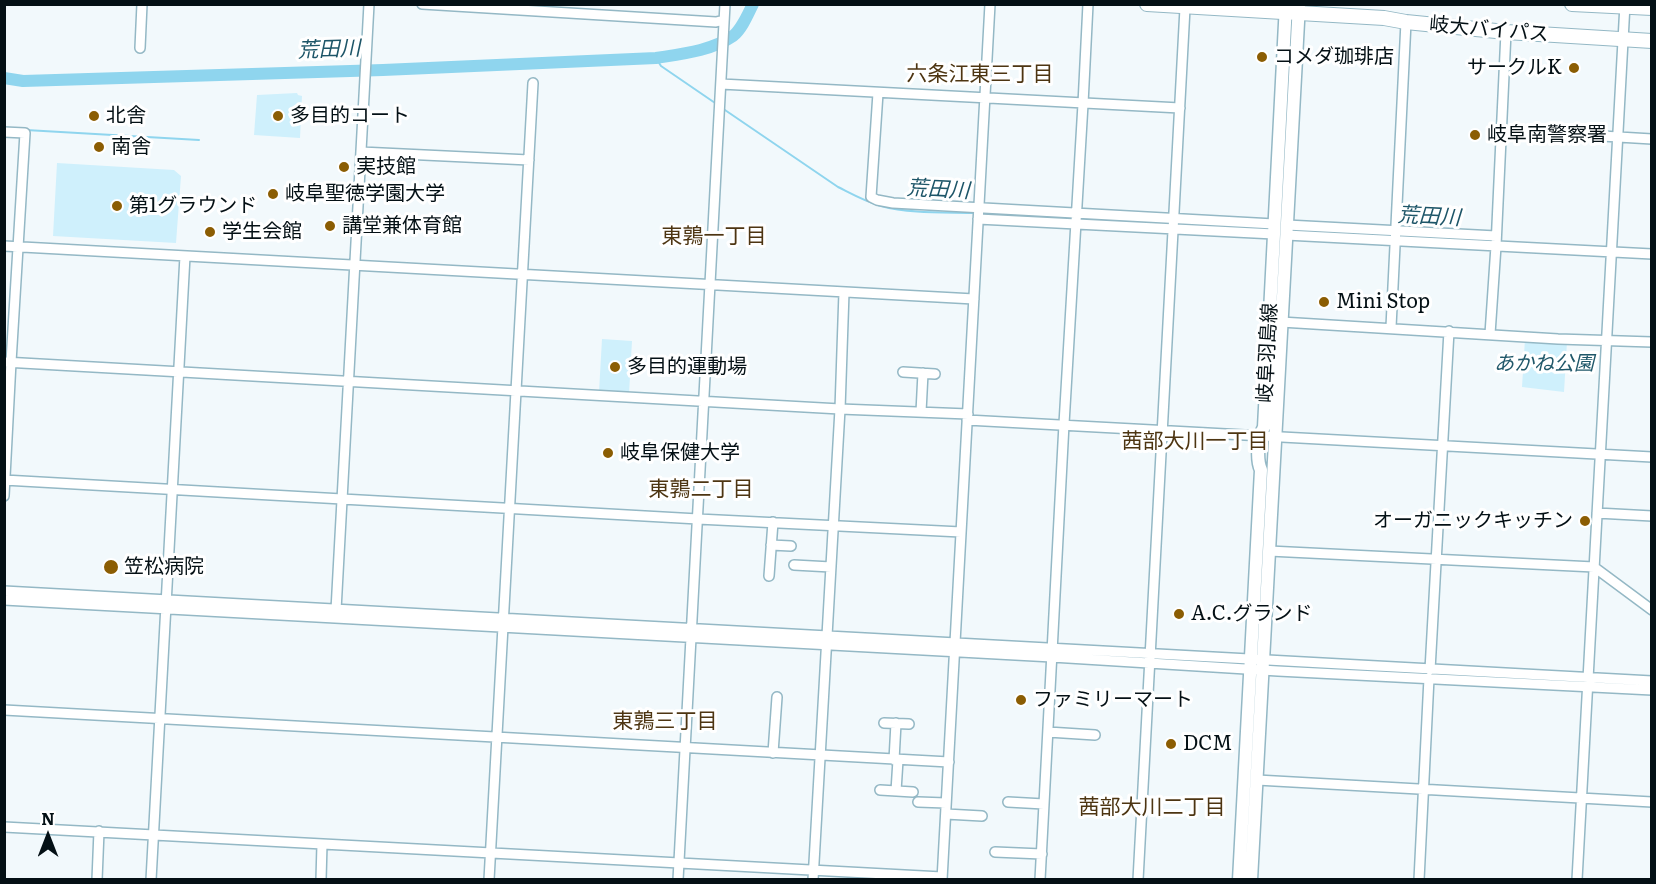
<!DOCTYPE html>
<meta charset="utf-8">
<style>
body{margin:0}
#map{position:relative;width:1656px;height:884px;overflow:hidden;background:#f2f9fc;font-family:Literata,serif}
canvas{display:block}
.frame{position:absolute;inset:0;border:6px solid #041015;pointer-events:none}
.north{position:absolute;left:18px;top:806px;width:60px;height:60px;-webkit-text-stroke:4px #fff;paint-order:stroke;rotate:0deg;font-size:16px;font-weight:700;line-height:24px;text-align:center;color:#041015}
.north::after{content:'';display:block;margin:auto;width:21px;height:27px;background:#041015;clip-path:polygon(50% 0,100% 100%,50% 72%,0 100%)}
</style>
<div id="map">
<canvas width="1656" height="884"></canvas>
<div class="frame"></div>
<div class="north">N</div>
</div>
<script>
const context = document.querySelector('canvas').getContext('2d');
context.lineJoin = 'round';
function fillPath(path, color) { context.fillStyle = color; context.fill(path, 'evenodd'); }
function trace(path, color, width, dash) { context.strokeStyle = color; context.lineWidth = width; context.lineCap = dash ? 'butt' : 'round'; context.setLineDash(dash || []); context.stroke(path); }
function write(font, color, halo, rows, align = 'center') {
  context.font = font + ' Literata,"Noto Sans JP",serif'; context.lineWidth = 6; context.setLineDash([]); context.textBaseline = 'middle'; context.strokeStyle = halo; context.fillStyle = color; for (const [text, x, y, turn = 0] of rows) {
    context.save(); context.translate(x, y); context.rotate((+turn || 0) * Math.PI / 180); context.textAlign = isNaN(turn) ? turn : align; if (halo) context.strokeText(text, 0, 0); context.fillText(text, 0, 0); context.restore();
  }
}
const green = new Path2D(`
 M297,93L298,95L302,96L300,138L254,135L257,95Z
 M57,163L174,170L181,176L176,243L53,236Z
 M602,339L632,341L629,394L599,392Z
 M1525,339L1567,342L1564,392L1522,387Z`);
const stream = new Path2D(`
 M656,58L661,66L718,105
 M722,108L838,187C852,194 866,202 881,206C911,214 945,212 976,213
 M26,130L199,140
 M981,214L1075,218
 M1080,218L1171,223
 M1176,223L1218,225`);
const river = new Path2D(`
 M4,78L23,81L383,70L656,58C681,54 711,51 733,36C742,29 748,14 753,4`);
const minor = new Path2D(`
 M422,4L716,22L724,20
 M140,48L142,4
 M721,84L1180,108
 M878,93L871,197L877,200L893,203L1274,224
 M1501,130L1652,139
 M4,132L25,133L11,362L4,496
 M361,152L529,160
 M978,219L1274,234
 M1287,225L1496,236
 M1286,235L1652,254
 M4,246L974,299
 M1281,322L1558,339L1652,342
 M1391,327L1406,22
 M1490,334L1496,246L1506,32
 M4,362L840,409L968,414
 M903,372L935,374
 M921,412L923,373
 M967,420L1652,457
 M4,480L698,519L961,532
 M1597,513L1652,516
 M771,545L791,546
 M1269,551L1594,567L1652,610
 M794,565L831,567
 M769,576L773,522
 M4,591L1652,681
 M4,600L1052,657L1278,671L1652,690
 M336,610L369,4
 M1430,670L1449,331
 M4,710L949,762
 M884,723L909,724
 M1048,732L1095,735
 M773,753L777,697
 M894,760L896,723
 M1257,780L1652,802
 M880,790L913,792
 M896,791L898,760
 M918,802L946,803
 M1008,802L1044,804
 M946,814L982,816
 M4,827L942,877
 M995,852L1042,854
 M97,880L99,831
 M151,880L185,256
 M321,880L322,844
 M489,880L533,83
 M678,880L725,4
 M813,880L840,409L844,292
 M942,880L990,4
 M1040,880L1064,424L1083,104L1088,4
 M1138,880L1185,8
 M1419,880L1429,678
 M1577,880L1625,4`);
const major = new Path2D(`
 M1239,880L1261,470C1256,459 1258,438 1264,427L1286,4
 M1251,880L1299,4`);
const highway = new Path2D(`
 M1147,4L1384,18L1406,22L1506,32L1652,41
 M1572,4L1652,8`);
const markers = [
 [1262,57,6,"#8b5d03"],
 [1574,68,6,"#8b5d03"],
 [94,116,6,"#8b5d03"],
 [278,116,6,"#8b5d03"],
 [1475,135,6,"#8b5d03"],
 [99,147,6,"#8b5d03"],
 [344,167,6,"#8b5d03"],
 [273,194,6,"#8b5d03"],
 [117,206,6,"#8b5d03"],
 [330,226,6,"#8b5d03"],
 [210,232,6,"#8b5d03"],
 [1324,302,6,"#8b5d03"],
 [615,367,6,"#8b5d03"],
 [608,453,6,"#8b5d03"],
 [1585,521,6,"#8b5d03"],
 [111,567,8,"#8b5d03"],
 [1179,614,6,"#8b5d03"],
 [1021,700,6,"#8b5d03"],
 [1171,744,6,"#8b5d03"]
];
const streetNames = [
 ["岐大バイパス",1489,30,5],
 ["岐阜羽島線",1268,353,-87]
];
const poiNames = [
 ["コメダ珈琲店",1274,57],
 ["サークルK",1562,68,"right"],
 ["北舎",106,116],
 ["多目的コート",290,116],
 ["岐阜南警察署",1487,135],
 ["南舎",111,147],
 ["実技館",356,167],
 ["岐阜聖徳学園大学",285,194],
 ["第1グラウンド",129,206],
 ["講堂兼体育館",342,226],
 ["学生会館",222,232],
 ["Mini Stop",1336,302],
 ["多目的運動場",627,367],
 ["岐阜保健大学",620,453],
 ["オーガニックキッチン",1573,521,"right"],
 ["笠松病院",124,567],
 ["A.C.グランド",1191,614],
 ["ファミリーマート",1033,700],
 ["DCM",1183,744]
];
const parkNames = [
 ["あかね公園",1544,364]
];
const waterNames = [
 ["荒田川",329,50,-2],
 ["荒田川",938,190,3],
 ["荒田川",1429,217,3]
];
const neighbourhoodNames = [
 ["六条江東三丁目",980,75],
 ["東鶉一丁目",714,237],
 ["茜部大川一丁目",1195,442],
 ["東鶉二丁目",701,490],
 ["東鶉三丁目",665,722],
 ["茜部大川二丁目",1152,808]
];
fillPath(green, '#cff0fc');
trace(stream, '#8fd5ee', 2);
trace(river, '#8fd5ee', 12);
trace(minor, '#94b8c5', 12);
trace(major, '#94b8c5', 15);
trace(highway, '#94b8c5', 16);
trace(minor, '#fff', 9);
trace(major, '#fff', 12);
trace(highway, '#fff', 14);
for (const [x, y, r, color] of markers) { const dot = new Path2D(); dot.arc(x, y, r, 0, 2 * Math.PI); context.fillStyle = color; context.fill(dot); trace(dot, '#fff', 2); }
write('20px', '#041015', '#fff', streetNames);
write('20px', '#041015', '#fff', poiNames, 'left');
write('italic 20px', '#20586a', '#fff', parkNames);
write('italic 21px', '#1d5568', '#fff', waterNames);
write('21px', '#4d3512', '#fff', neighbourhoodNames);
</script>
